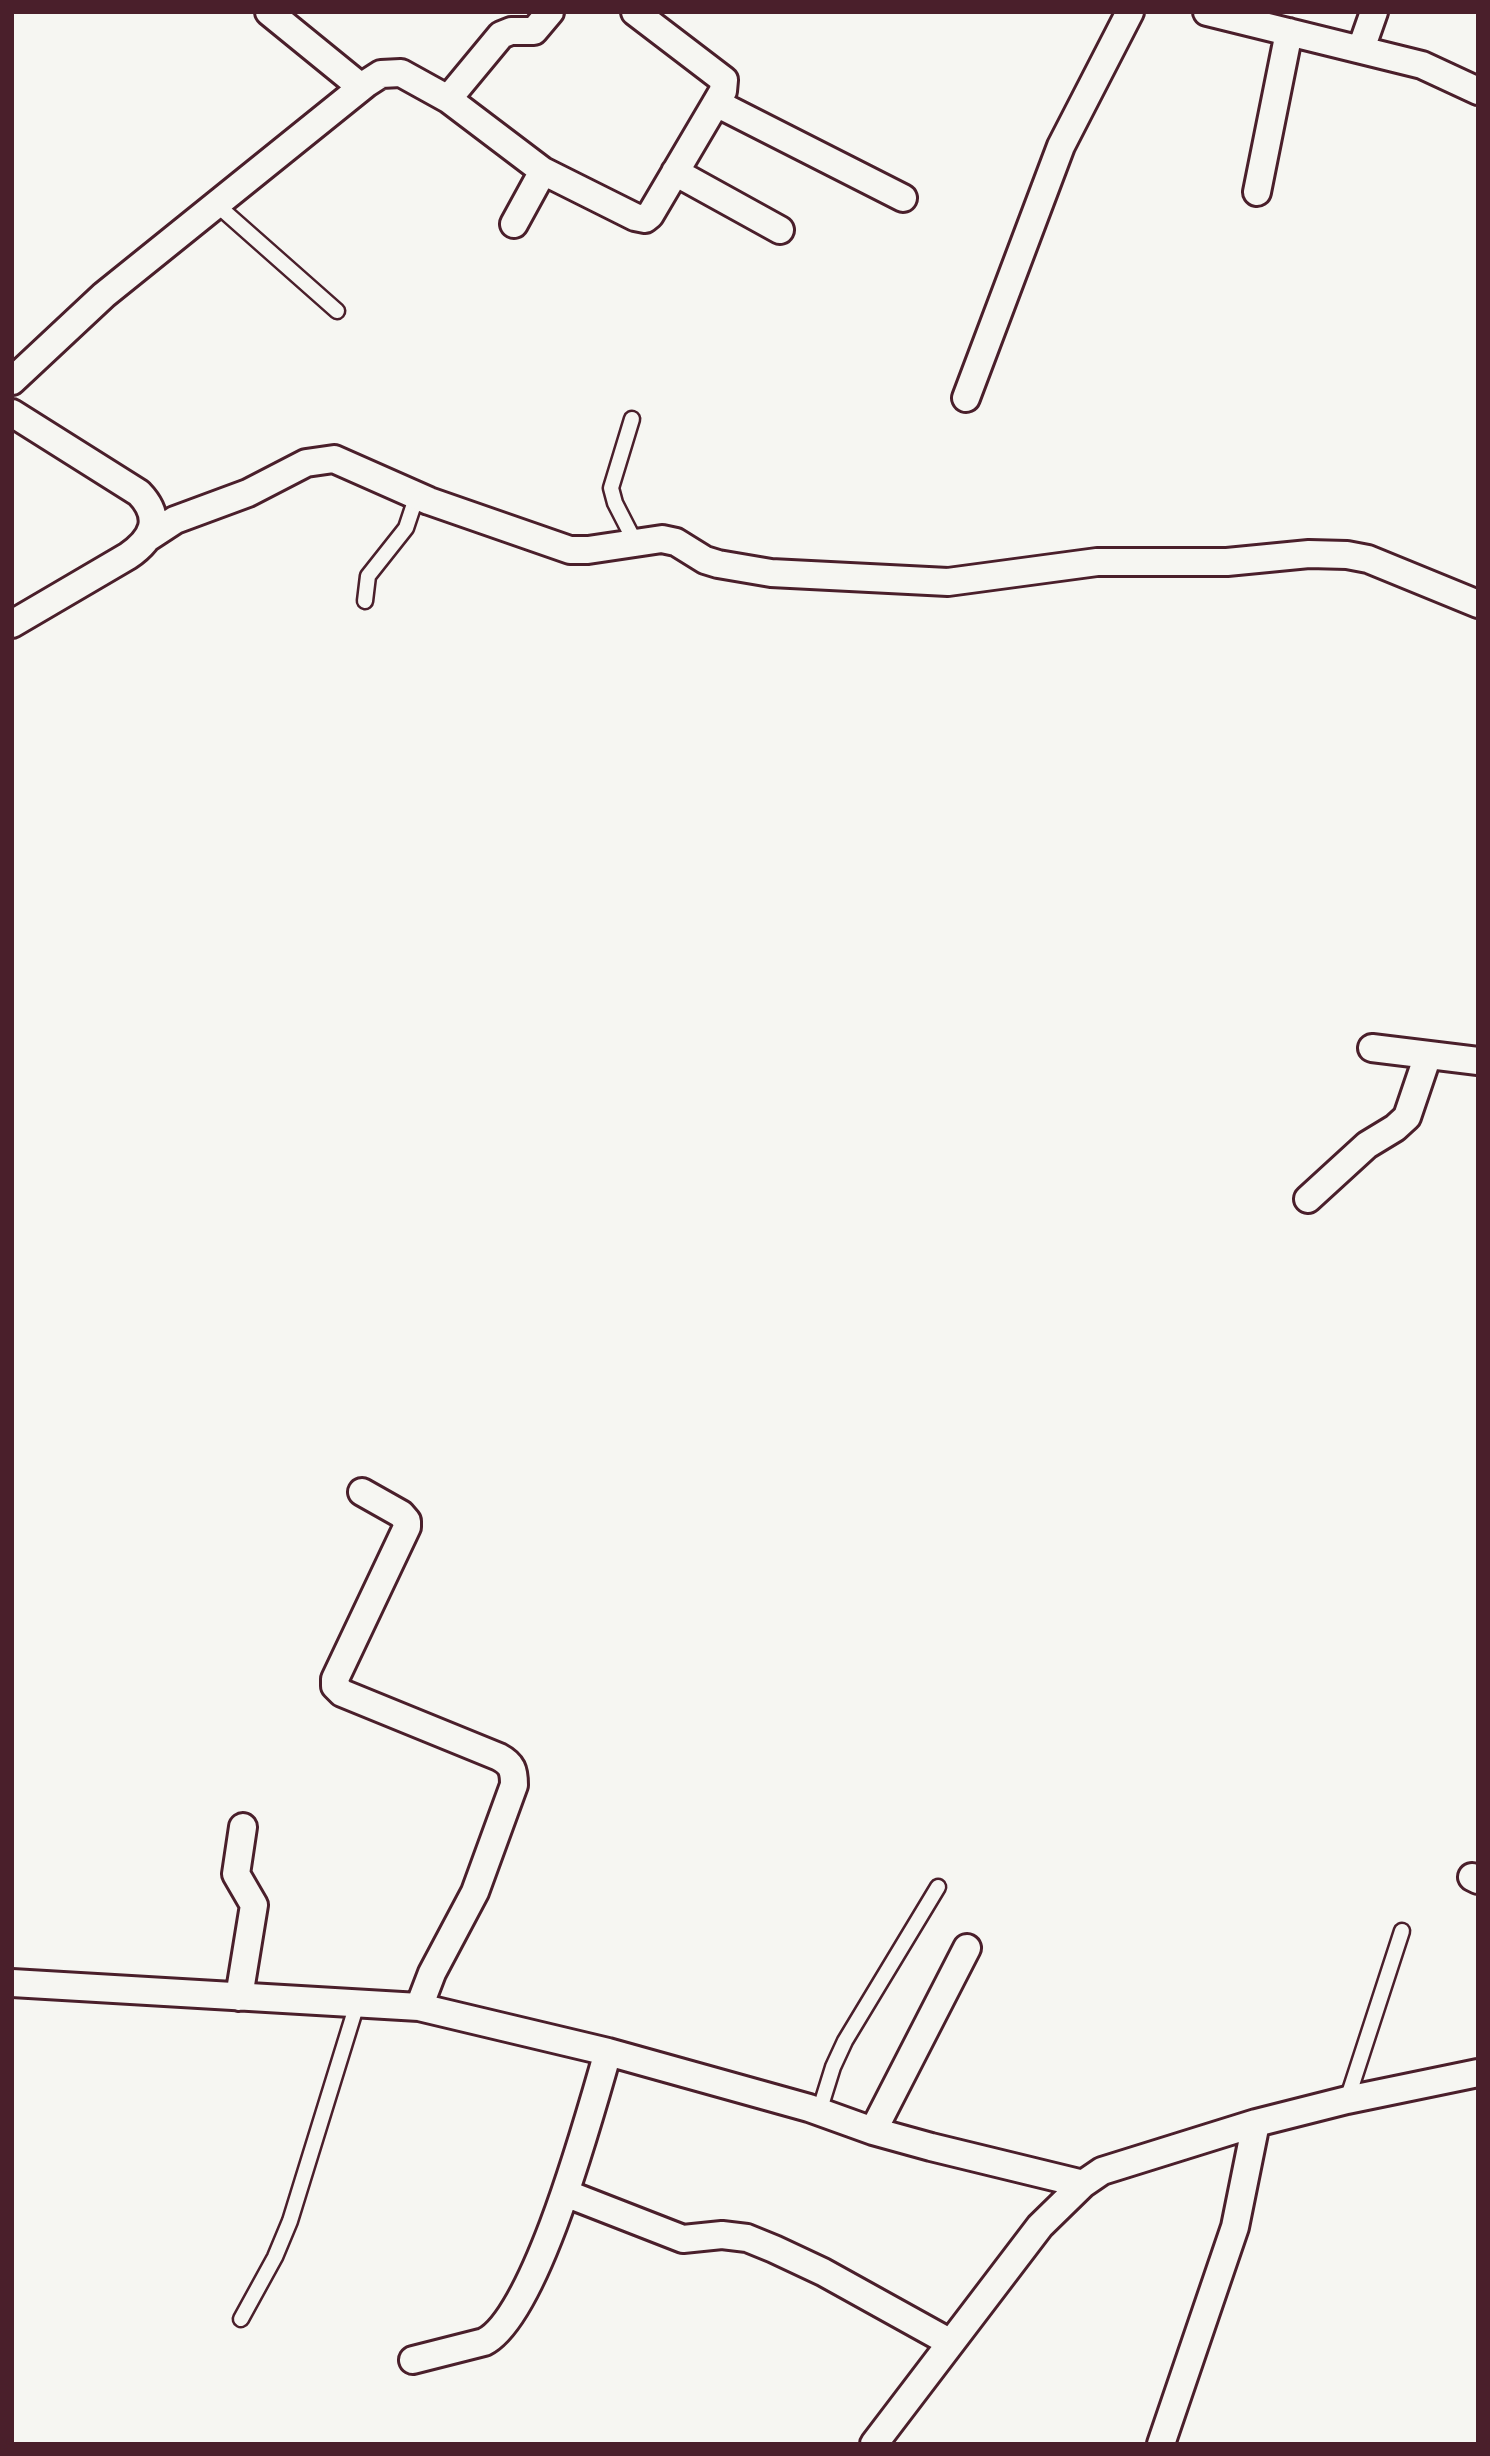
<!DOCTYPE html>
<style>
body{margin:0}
#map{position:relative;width:1490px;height:2456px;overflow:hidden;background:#f6f6f2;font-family:"Balsamiq Sans",sans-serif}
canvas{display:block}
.frame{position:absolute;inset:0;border:14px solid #4a1f2b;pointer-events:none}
</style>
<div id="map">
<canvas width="1490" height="2456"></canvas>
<div class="frame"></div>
</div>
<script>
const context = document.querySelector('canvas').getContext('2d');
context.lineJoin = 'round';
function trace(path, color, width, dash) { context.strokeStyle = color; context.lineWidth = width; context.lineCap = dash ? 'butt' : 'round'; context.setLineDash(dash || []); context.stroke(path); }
const service = new Path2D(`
 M216,204L337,311
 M632,419L611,488L615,503L635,542
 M365,601L368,576L406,528L417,495
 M1347,2100L1402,1931
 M819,2112L833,2067L845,2041L938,1887
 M241,2319L275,2257L290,2221L357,2004`);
const minor = new Path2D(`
 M269,12L361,87
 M1207,12L1422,65L1478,91
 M1361,49L1374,12
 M448,99L501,35L511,31H534L550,12
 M716,103L903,198
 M543,171L635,217L645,219L650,215L716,103L723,91L724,80L635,12
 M675,172L780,230
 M1257,192L1289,32
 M12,381L104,295L367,83L381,74L401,73L448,99L543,171L514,224
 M966,398L1061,146L1130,12
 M12,413L139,493C163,518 153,539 128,556L12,624
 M149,537L175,520L248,493L306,463L334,459L429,501L570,550H588L662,539L676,542L705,560L718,564L771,573L948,582L1097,562H1227L1309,554L1347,555L1368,559L1478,604
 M1372,1048L1478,1061
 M1308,1199L1367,1145L1395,1128L1407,1117L1428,1055
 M362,1492L401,1514L407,1521V1527L335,1679V1686L342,1693L499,1757C512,1764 514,1770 514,1785L475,1892L432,1973L419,2007
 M1472,1877L1478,1880
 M12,1983L419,2007L608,2052L809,2108L873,2131L931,2147L1083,2184
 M239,1997L254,1905L236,1874L243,1827
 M873,2131L967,1948
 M565,2193L683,2239L722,2235L747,2238L774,2249L823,2272L951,2343
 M413,2360L484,2342C536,2317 591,2110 608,2052
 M874,2444L1040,2226L1083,2184L1102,2171L1256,2123L1347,2100L1478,2073
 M1161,2444L1235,2227L1256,2123`);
trace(service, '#4a1f2b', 19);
trace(minor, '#4a1f2b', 32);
trace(service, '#f6f6f2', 14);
trace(minor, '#f6f6f2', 26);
</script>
